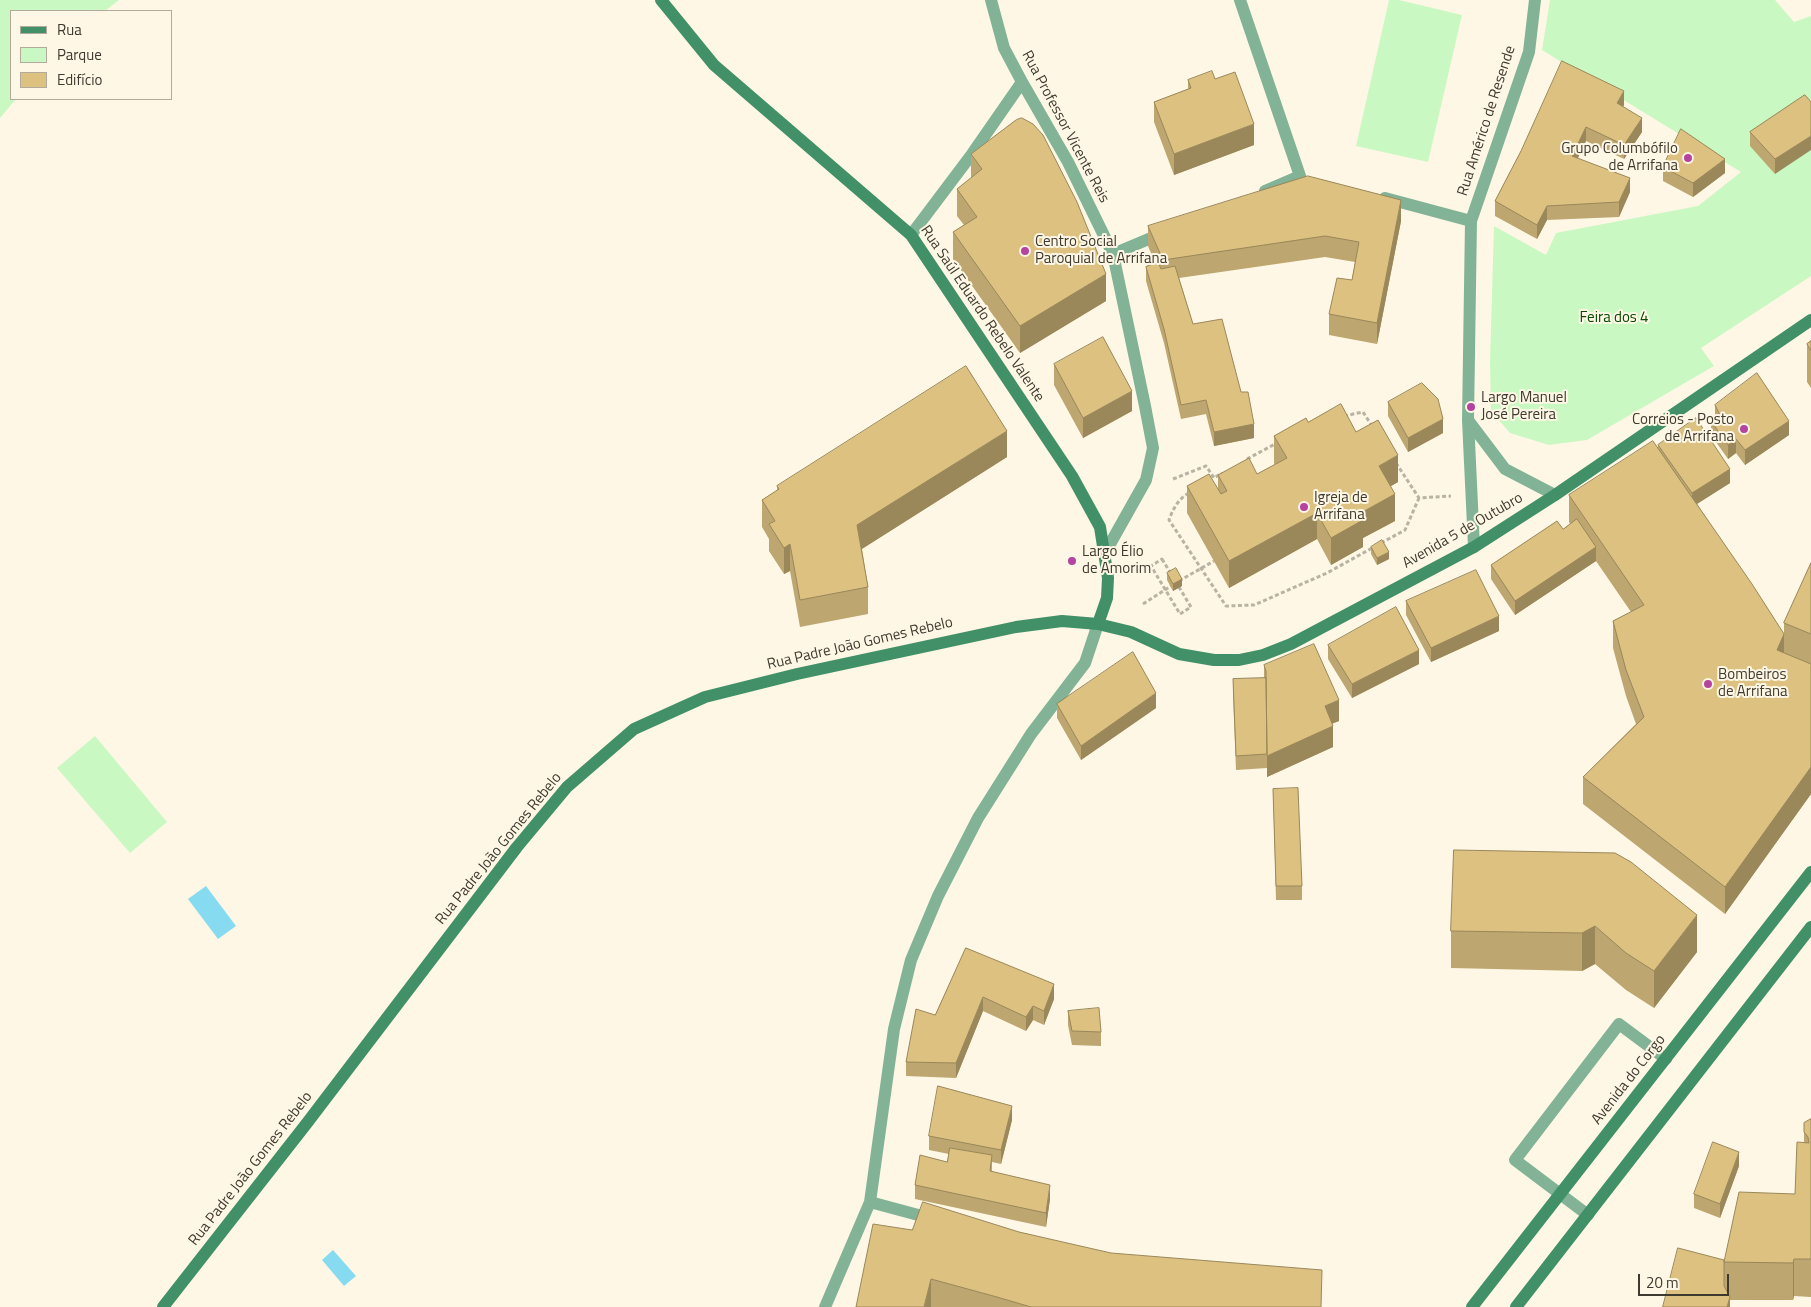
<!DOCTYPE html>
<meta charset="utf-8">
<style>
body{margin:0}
#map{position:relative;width:1811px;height:1307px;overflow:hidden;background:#fef7e5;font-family:"Titillium Web",sans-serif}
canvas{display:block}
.legend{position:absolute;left:10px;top:10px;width:162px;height:90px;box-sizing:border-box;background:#fef7e5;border:1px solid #b2ab9c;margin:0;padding:6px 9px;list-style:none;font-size:15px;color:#3f3a2f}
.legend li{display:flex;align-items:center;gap:10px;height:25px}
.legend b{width:25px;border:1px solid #b2ab9c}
.scale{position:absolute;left:1638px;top:1274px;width:91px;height:22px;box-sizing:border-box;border:2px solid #3f3a2f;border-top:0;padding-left:6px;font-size:15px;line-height:18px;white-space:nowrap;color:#3f3a2f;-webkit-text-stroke:4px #fef7e5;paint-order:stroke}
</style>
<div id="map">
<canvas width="1811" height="1307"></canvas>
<ul class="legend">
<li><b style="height:6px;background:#419068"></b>Rua</li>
<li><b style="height:14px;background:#caf8c3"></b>Parque</li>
<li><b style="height:14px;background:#dcc181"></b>Edifício</li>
</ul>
<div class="scale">20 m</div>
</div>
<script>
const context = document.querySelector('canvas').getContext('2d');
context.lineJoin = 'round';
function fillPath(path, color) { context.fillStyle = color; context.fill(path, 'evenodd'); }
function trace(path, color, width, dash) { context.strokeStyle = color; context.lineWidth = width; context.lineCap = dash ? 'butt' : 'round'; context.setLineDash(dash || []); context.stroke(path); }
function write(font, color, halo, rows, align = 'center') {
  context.font = font + ' "Titillium Web",sans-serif'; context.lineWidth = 4; context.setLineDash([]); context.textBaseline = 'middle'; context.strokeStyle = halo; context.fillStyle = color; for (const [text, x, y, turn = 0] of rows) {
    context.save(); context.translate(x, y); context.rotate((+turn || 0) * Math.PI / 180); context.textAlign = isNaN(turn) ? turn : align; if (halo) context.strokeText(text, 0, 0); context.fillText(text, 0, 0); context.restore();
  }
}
const green = new Path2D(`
 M0,0H119L105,11H11V99H16L0,118Z
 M1389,0H1399L1462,15L1428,162L1356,146Z
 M1550,0H1775L1794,22L1811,16V276L1701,348L1714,366L1587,440L1549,445L1510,433L1491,411L1490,362L1494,226L1546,255L1556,233L1698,206L1741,172L1542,50Z
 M95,736L167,822L130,853L57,768Z`);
const water = new Path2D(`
 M206,886L236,926L218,939L188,899Z
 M333,1250L356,1276L344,1286L322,1260Z`);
const path = new Path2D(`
 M1344,416L1363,412L1372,426
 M1247,459L1277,443
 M1396,463L1419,498L1451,496
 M1173,479L1206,466L1214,478L1222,473
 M1189,493C1178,499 1173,509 1169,520L1226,606L1254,605L1327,573L1374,547
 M1381,543L1405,530L1419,498
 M1162,559L1191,607L1180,614L1151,566Z
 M1179,581L1214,561
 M1143,604L1171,586`);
const lane = new Path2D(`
 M1588,1215L1515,1160L1619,1024L1666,1059`);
const street = new Path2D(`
 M991,0L1004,48L1022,82L1068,162L1113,254L1145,406L1153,448L1146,480L1105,553
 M1240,0L1300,176
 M1265,191L1300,176
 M1385,198L1471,221
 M911,235L972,154L1022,82
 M1113,254L1163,233
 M1468,420L1505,469L1555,495
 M1474,547L1468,420L1471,221L1529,52L1535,0
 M870,1202L933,1219
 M825,1307L870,1202L894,1029L911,960L938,896L978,818L1031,734L1085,663L1098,624`);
const secondary = new Path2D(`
 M661,0L714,65L911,235L1072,476L1100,527L1108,578L1107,598L1098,624
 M163,1307L307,1123L517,847L567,787L634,729L705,697L797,674L1016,627L1062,621L1098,624L1131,632L1179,654L1214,660H1239L1263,655L1291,644L1474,547L1555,495L1811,320
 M1472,1307L1811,872
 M1516,1307L1811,927`);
const wall = new Path2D(`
 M1188,80L1254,145L1174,175L1154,122V102L1188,89Z
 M1805,95L1775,174L1750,146V132Z
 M1624,105L1623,107L1642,132L1624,159L1586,141L1578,158L1630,192L1619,217L1547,220L1537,239L1495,216V201L1521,151Z
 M971,154L1106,301L1020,353L953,259V232L964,225L957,216V189L971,178Z
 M1663,167L1725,173L1693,197L1663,181Z
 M1401,221L1377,344L1329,335V314L1352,280L1355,262L1325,257L1179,278L1193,324L1241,392L1254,438L1214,446L1206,414L1181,419L1164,343L1146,281V267L1155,263L1148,246V226Z
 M1811,341V388L1807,382V344Z
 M1054,364L1132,411L1083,438L1054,385Z
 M1388,402L1443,433L1408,452L1388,416Z
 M1715,405L1789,435L1745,465L1736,453L1728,459L1711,435V421L1715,418Z
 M1308,422L1356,432L1398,482L1391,486L1395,521L1363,538V547L1331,565L1317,539L1229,588L1187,513V486L1218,490V475L1257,474L1275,465L1274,463V436Z
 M1658,445L1730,483L1697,504L1784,634V623L1811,563V794L1725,914L1583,804V777L1636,724L1626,696L1613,648V621L1631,612L1596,561L1515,615L1491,579V565L1563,529L1570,524L1569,522V495L1658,448Z
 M1007,457L862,549L868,587V614L800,627L790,571L784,574L769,551V539L762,527V500L777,491V486Z
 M1371,547L1389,559L1377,565L1371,554Z
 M1167,573L1182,586L1173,591L1167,580Z
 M1406,601L1499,631L1431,662L1406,615Z
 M1328,645L1419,664L1352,698L1328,659Z
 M1264,665L1339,721L1332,724L1333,747L1267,777V768L1236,770L1233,693V679L1264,678Z
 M1057,704L1156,708L1081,760L1057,718Z
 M1273,789L1302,886V900H1276Z
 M1454,850L1697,952L1654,1008L1626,990L1595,964L1582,971L1451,968V931Z
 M966,948L1054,999L1044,1025L1033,1020L1026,1031L983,1011L956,1078L906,1076V1062L935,1015Z
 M1068,1011L1101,1032V1046L1072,1045L1068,1025Z
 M1811,1119V1297L1794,1296L1793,1300H1730V1307H1663L1724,1260L1795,1194L1804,1143V1123Z
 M1012,1120L1001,1164L992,1162V1171L1050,1199L1046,1227L915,1199V1185L947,1162L949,1154L929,1150V1136Z
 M1739,1166L1720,1218L1694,1208V1194Z
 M912,1230L1019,1232L1322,1307H856Z`);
const shadedWall = new Path2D(`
 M1624,91V105L1617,117V103Z
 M1642,118V132L1624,159V145Z
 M1254,124V145L1174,175V154Z
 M1586,127V141L1572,170V156Z
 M1811,136V150L1775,174V159Z
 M1725,159V173L1693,197V183Z
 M1630,178V192L1619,217V202Z
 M1401,200V221L1377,344V323Z
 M1547,206V220L1537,239V225Z
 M1106,274V301L1020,353V326Z
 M1132,391V411L1083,438V418Z
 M1443,419V433L1408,452V438Z
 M1789,421V435L1745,465V450Z
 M1254,424V438L1214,446V432Z
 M1007,431V457L857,552V525Z
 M1736,439V453L1728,459V445Z
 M1398,455V482L1379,493V466Z
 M1730,469V483L1692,507V493Z
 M1395,494V521L1363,538V547L1331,565V538L1359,514Z
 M1317,513V539L1229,588V561Z
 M790,544V571L784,574V548Z
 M1596,547V561L1515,615V601Z
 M1389,552V559L1377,565V558Z
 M1182,579V586L1173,591V584Z
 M1499,616V631L1431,662V648Z
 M1784,634V660L1777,650Z
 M1419,650V664L1352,698V684Z
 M1156,693V708L1081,760V746Z
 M1339,700V721L1325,726V706Z
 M1333,726V747L1267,777V756Z
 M1811,767V794L1725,914V887Z
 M1697,915V952L1654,1008V971Z
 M1595,926V964L1582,971V933Z
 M1054,984V999L1044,1025V1011Z
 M983,997V1011L956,1078V1063Z
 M1033,1006V1020L1026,1031V1017Z
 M1012,1106V1120L1001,1164V1150Z
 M1739,1152V1166L1720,1218V1204Z
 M1050,1185V1199L1046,1227V1213Z
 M1794,1259V1296L1793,1300V1263Z
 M931,1279V1307H924Z
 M1730,1297V1307H1727Z`);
const building = new Path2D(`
 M1562,61L1624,91L1617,103L1642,118L1624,145L1586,127L1572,156L1630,178L1619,202L1547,206L1537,225L1495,201L1521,151Z
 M1212,71L1215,79L1235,72L1254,124L1174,154L1154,102L1191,88L1188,80Z
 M1805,95L1811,102V136L1775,159L1750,132Z
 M1022,118L1033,124L1043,135L1077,202L1106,274L1020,326L953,232L977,217L957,189L982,169L971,154L1016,120Z
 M1681,129L1725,159L1693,183L1663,167Z
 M1308,176L1401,200L1377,323L1329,314L1337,278L1352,280L1359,242L1325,236L1163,260L1148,226Z
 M1158,262L1161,269L1175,266L1193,324L1222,319L1241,392H1248L1254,424L1214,432L1206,400L1181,405L1164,329L1146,267Z
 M1103,337L1132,391L1083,418L1054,364Z
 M1811,341V351L1807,344Z
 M966,366L1007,431L857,525L868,587L800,600L790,544L784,548L769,524L775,521L762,500L779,489L777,486Z
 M1757,373L1789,421L1745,450L1736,439L1728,445L1711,421L1720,415L1715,405Z
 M1422,383L1438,399L1443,419L1408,438L1388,402Z
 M1341,404L1356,432L1378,420L1398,455L1379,466L1395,494L1359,514L1363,520L1331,538L1317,513L1229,561L1187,486L1209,474L1221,494L1227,491L1218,475L1249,458L1257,474L1287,458L1274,436L1306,418L1308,422Z
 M1696,418L1730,469L1692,493L1658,445Z
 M1653,441L1752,584L1784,634L1777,650L1811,664V767L1725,887L1583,777L1644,717L1626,670L1613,621L1644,605L1569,495Z
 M1577,519L1596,547L1515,601L1491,565L1557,521L1563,529Z
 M1382,540L1389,552L1377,558L1371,547Z
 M1811,563V634L1784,623Z
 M1176,568L1182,579L1173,584L1167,573Z
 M1476,570L1499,616L1431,648L1406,601Z
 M1396,607L1419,650L1352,684L1328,645Z
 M1314,644L1339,700L1325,706L1333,726L1267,756L1266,671L1264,665Z
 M1133,652L1156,693L1081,746L1057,704Z
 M1266,678L1267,754L1236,756L1233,679Z
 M1298,788L1302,886H1276L1273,789Z
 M1454,850L1615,853L1631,862L1697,915L1654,971L1626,953L1595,926L1582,933L1451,931Z
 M966,948L1054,984L1044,1011L1033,1006L1026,1017L983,997L956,1063L906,1062L916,1009L935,1015Z
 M1099,1008L1101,1032L1072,1031L1068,1011Z
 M938,1086L1012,1106L1001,1150L929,1136Z
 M1811,1119V1259H1794L1793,1263L1724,1262L1739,1192L1795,1194L1797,1142L1809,1143L1808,1137L1804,1132V1123Z
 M1713,1142L1739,1152L1720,1204L1694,1194Z
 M950,1148L992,1155L990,1171L1050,1185L1046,1213L915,1185L920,1155L947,1162Z
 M923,1202L1019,1232L1111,1253L1322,1270L1321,1307H1031L997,1297L931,1279L924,1307H856L873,1224L912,1230Z
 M1678,1248L1724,1260V1286L1730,1297L1727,1307H1663Z`);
const markers = [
 [1688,158,5,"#b444a0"],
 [1025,251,5,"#b444a0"],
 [1471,407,5,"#b444a0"],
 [1744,429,5,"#b444a0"],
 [1304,507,5,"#b444a0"],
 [1072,561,5,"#b444a0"],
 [1708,684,5,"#b444a0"]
];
const streetNames = [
 ["Rua Américo de Resende",1487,121,-72],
 ["Rua Professor Vicente Reis",1065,127,62],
 ["Rua Saúl Eduardo Rebelo Valente",982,314,56],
 ["Avenida 5 de Outubro",1463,531,-30],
 ["Rua Padre João Gomes Rebelo",860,644,-13],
 ["Rua Padre João Gomes Rebelo",499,849,-51],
 ["Avenida do Corgo",1629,1080,-52],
 ["Rua Padre João Gomes Rebelo",251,1169,-52]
];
const poiNames = [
 ["Grupo Columbófilo",1678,149,"right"],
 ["de Arrifana",1678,166,"right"],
 ["Centro Social",1035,242],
 ["Paroquial de Arrifana",1035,259],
 ["Largo Manuel",1481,398],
 ["José Pereira",1481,415],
 ["Correios - Posto",1734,420,"right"],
 ["de Arrifana",1734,437,"right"],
 ["Igreja de",1314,498],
 ["Arrifana",1314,515],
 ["Largo Élio",1082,552],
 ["de Amorim",1082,569],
 ["Bombeiros",1718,675],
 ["de Arrifana",1718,692]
];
const parkNames = [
 ["Feira dos 4",1614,318]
];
fillPath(green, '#caf8c3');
fillPath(water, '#86dbf1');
trace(path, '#bab3a4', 3, [4, 2.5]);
trace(lane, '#82b396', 12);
trace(street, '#82b396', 12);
trace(secondary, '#419068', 12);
fillPath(wall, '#bda66f');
fillPath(shadedWall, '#9a875a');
fillPath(building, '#dcc181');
trace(building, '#9a875a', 1);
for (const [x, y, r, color] of markers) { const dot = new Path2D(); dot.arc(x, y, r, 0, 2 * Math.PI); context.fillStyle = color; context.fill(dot); trace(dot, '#fef7e5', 2); }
write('15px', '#3f3a2f', '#fef7e5', streetNames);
write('15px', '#3f3a2f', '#fef7e5', poiNames, 'left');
write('15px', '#084900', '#fef7e5', parkNames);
</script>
